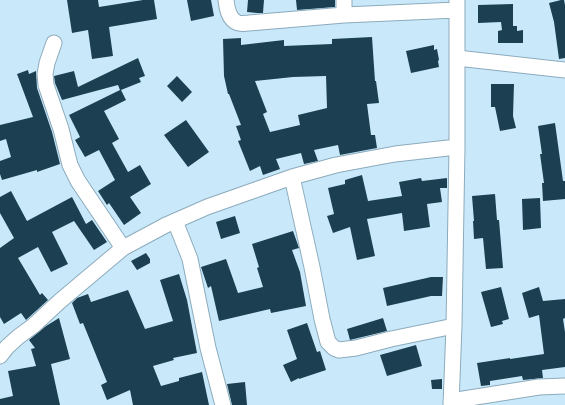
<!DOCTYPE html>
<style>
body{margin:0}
canvas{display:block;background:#c9e9fb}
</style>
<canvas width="565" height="405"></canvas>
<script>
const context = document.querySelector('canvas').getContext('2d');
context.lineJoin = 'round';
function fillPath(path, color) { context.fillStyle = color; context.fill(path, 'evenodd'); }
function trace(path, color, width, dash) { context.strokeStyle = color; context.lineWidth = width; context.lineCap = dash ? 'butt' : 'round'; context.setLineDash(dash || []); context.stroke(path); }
const building = new Path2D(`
 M67,0H98L99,7L143,0H154L157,19L109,27L113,56L92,59L88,30L72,33Z
 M187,0H211L214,16L191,21Z
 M248,0H264L263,13H257L247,12Z
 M296,0H335V7L297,10Z
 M561,0H564L565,5V58L559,59L554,22L549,3Z
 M513,4V26H517V31L523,30V43H498V31L502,30L501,22L478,23V5Z
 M372,37L375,81H376L379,103L367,104L371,135H375L377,148L340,155L338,145L314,150L318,161L304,164L301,153L276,159L280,169L263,175L260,166L250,171L238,141L241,140L236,126L241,125L229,94H228L224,76L223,39L241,38V45L284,40V46L332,44V39ZM326,76L327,108L298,115L300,125L270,132L263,114L267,112L255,81L293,77Z
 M434,45V50L437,49L439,60L438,61L439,67L411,73L406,51Z
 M138,58L145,76L139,78L141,82L121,90L126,100L104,111L119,139L112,143L128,172L140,165L151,184L130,197L141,213L124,225L109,203L107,205L98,191L115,180L99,150L85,157L75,140L80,137L69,115L120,90L118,85L62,100L55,83L54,76L74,71L78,87Z
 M28,70L29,74L36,71L37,88L52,132L60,164L37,172V170L2,180L0,174V161L11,157L6,139L0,141V125L33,117L17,74Z
 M177,76L192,92L182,102L167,86Z
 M491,84H514L513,116L516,128L500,131L495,107H491Z
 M186,120L209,152L188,167L164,135Z
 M555,123L563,181H565V199L543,201L542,183H544L540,154H542L538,126Z
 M362,175L368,201L402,196L399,182L421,178L422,181L447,178V188H440L442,202L427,204L430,227L404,231L402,213L367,219L375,256L357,260L350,227L333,233L327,216L334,214L328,188L345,184V180Z
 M11,191L27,221L72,197L86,224L92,220L107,242L94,250L74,221L52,232L68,264L51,272L38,247L18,258L40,295L42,293L48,300L26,320L21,313L4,324L0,317V248L14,238L0,213V197Z
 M495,194L497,220H499L503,268L486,269L483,238L474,239L473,221H474L472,196Z
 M540,198L541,228L523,230L522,199Z
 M235,216L240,233L221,239L216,222Z
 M293,231L299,248L292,250L300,272L306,306L271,313L270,309L219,321L211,286L208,288L201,267L226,259L238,293L263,287L257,268L259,267L252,244Z
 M146,253L150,259V263L137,270L131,261Z
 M179,274L187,300L197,353L173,358L174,360L153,366L161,386L179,381V378L202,372L209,405H133L130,390L107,400L101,385L107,382L83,323L80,324L72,303L77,298L88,294L91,302L128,290L145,329L173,321L160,280Z
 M431,277H443L442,296H431L387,306L383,288Z
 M501,287L509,319L502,321L503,324L491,327L481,292Z
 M539,287L543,301L565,299V318L563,319L565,332V367L542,370L543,378L523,380L522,376L490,381V385L481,386L477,363L510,358V359L544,354L539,315L529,318L522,293Z
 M59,318L70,359L51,364L60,405H0V399L13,396L8,371L36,366L31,349L35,348L29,340L46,326Z
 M383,318L387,331L350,340L347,329Z
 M307,323L317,352L320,351L326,370L299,379V378L291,382L283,365L297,359L287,330Z
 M416,345L422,366L387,376L380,355Z
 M442,379V389H432L431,380Z
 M245,382L247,405H232L227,384Z`);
const street = new Path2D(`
 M226,0C227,9 229,20 238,23C241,24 246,23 249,23L344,15L457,10
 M344,0V15
 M54,43L47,63L45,74L46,85L61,129L70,165L78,181L123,248
 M457,58L565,70
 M292,177L312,267L322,319L328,342L334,348L339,350L356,348L391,339L454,326
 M175,221L190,259L208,348L223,405
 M0,356L7,347L18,337L33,326L60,301L123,248L166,225L207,207L292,177L336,165L395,154L457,147
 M451,401L539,387L565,386
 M451,405L454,326L457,147V0`);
fillPath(building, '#1c4051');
trace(street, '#8cabbc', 17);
trace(street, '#fff', 15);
</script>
